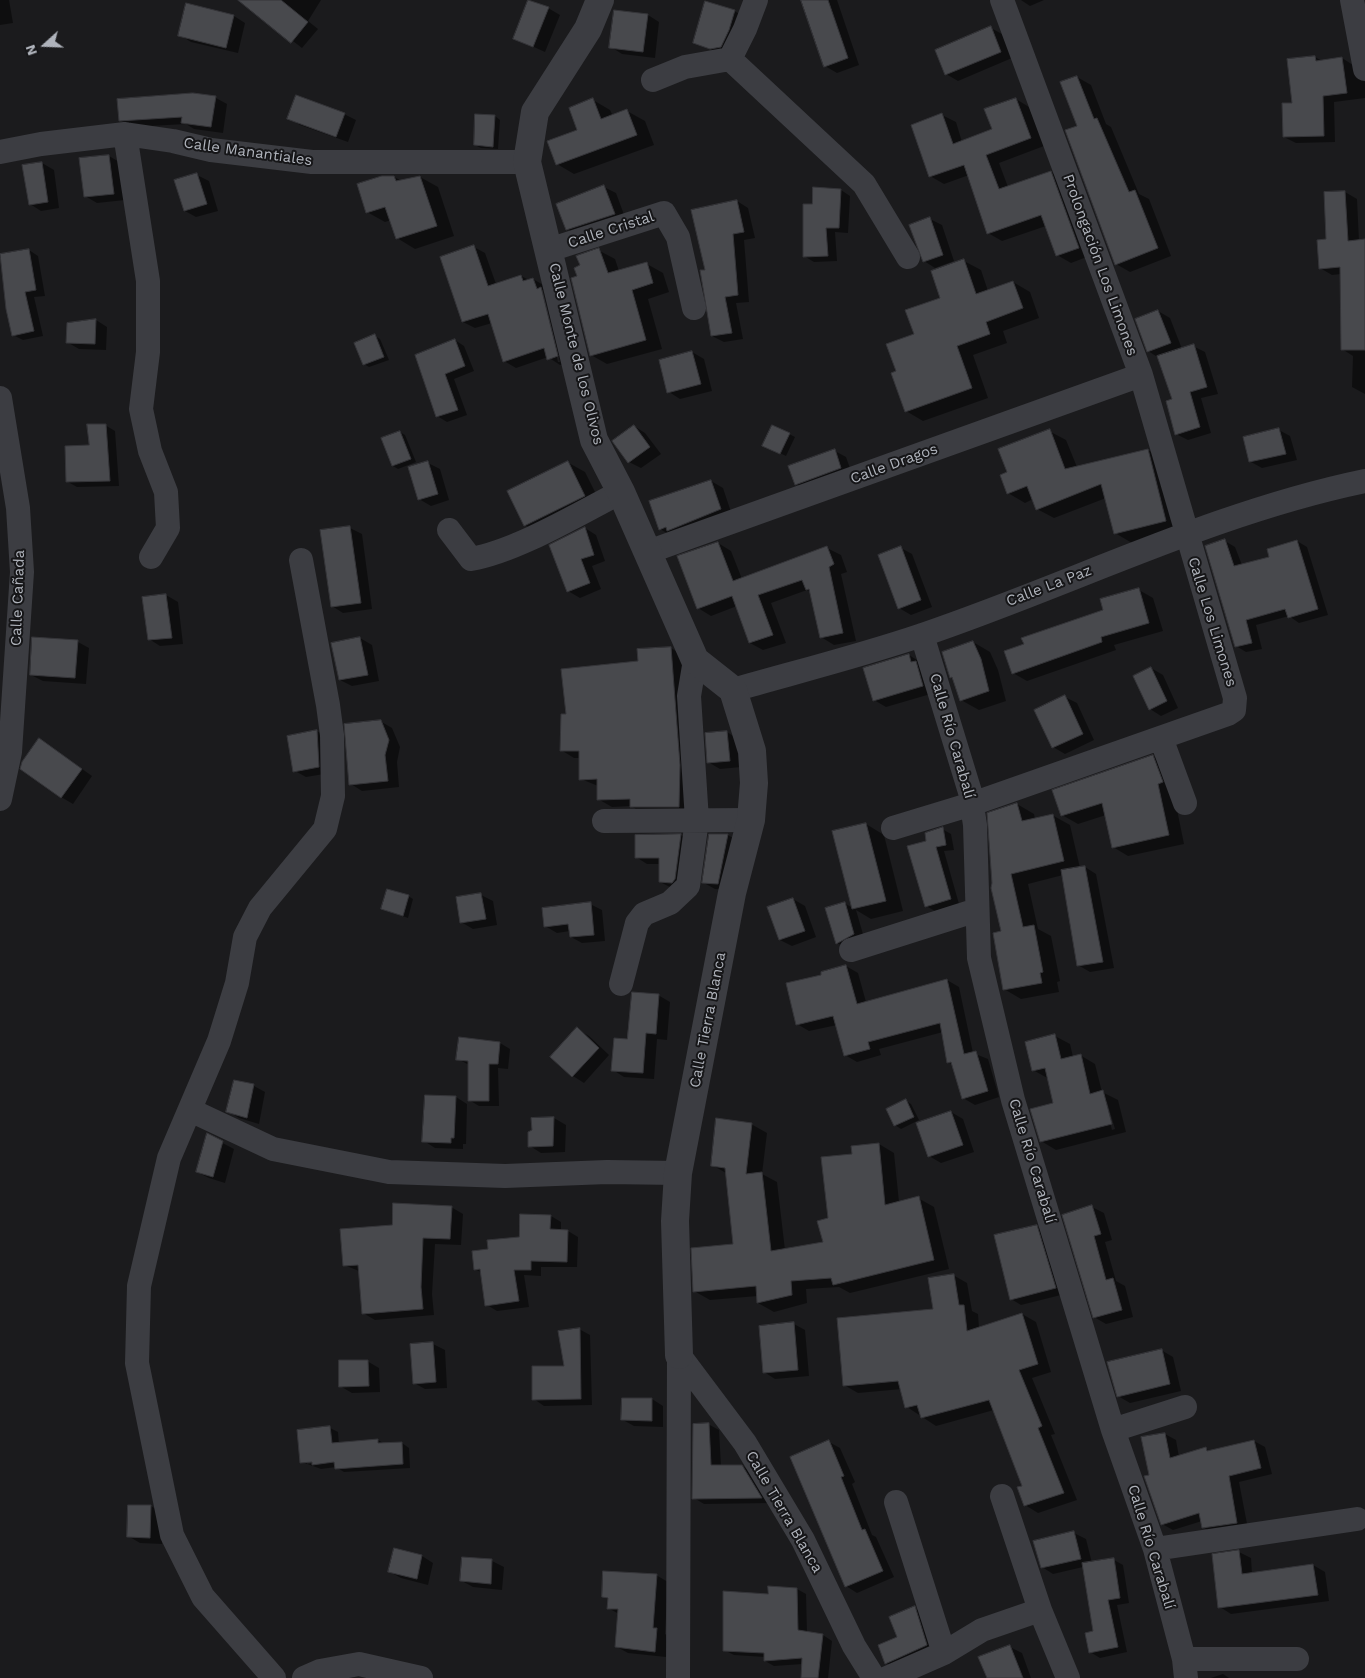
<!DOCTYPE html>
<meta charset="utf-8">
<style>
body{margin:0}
#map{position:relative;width:1365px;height:1678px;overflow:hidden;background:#1b1b1d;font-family:"Work Sans",sans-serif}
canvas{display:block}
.north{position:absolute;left:20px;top:20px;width:50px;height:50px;-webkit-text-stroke:4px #161618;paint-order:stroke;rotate:250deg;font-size:14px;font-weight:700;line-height:20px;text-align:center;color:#afb3bb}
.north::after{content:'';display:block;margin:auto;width:18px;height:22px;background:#afb3bb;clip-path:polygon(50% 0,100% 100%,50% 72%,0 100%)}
</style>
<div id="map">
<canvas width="1365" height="1678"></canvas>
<div class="north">N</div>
</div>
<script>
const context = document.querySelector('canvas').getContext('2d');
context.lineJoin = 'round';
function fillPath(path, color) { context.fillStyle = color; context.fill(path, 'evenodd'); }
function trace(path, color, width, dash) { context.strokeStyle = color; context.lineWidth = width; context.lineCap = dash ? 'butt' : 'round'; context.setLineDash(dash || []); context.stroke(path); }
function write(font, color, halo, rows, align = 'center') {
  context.font = font + ' "Work Sans",sans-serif'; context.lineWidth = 4; context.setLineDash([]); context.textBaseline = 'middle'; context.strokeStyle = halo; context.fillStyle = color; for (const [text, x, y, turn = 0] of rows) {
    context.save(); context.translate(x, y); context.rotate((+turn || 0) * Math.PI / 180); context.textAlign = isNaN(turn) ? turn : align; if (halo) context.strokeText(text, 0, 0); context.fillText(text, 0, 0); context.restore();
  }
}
const shadow = new Path2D(`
 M0,0H9L13,23L0,25Z
 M240,0H321L308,21L318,29L302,48Z
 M802,0H837L859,65L837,73L825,66Z
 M1021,0H1044L1030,6Z
 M187,4L234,16L245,23L238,53L191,42L180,35Z
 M548,8L560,15L545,52L514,38Z
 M734,11L746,17L723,54L695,43Z
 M648,15L659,22L655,58L622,54L611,47Z
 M991,28L1002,34L1012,58L958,81L946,74Z
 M1315,57L1322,61L1342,58L1353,65L1361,72L1365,82V98L1334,102L1335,142L1296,143L1284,137L1293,104Z
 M1077,77L1091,85L1106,124L1111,127L1139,194L1149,199L1171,256L1130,272L1116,264L1078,126Z
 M216,98L227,104L223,133L194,129L186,124L131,127L120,120Z
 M1016,99L1029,107L1044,146L999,163L1008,187L1051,172L1064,180L1092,255L1071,263L1057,255L1046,226L1002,241L988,233L969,175L944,184L930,176L942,115L956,122L962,142L994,130Z
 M593,100L610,110L613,116L627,111L645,121L654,145L574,174L557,164L579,130Z
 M344,114L356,120L348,142L300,125L289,118Z
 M495,116L500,120L498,149L481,148L475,145Z
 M109,156L121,163L125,200L97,203L85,196L81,160Z
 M42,163L54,170L59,208L41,211L30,204Z
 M197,175L209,181L218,211L196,217L185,211Z
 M394,177L402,181L420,177L438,187L454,236L415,249L397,238L391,220L385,222L367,212Z
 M604,187L616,193L626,220L579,236L567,229Z
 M841,190L850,196L848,233L835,232L837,261L814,262L804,256L813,205Z
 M1345,192L1357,199L1359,241H1365V394L1352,387L1353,356L1342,349L1341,274L1332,275L1320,268L1327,240Z
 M737,201L748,208L755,238L744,240L749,302L736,303L743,339L724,342L712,336L707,271Z
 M930,219L942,225L954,261L935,268L924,261Z
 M474,247L485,253L496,284L521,276L529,280L533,279L545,286L569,363L560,365L548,357L516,368L504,361L492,323L475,328L463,322ZM541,290H543L560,362H558Z
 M29,250L38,256L45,296L34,297L43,336L23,340L13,335L0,255Z
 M598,250L615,259L619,271L647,264L663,273L669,292L648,299L662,349L607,364L591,355L578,276L582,266Z
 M964,261L981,270L988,291L1013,282L1030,292L1039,318L1003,331L1007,343L973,355L988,398L923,421L906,411L898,372L915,335L942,298Z
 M1158,311L1170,318L1182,349L1193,346L1205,352L1218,394L1201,398L1211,433L1188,440L1176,434L1174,400L1159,358L1148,351Z
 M96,320L107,327L106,350L79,349L67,342Z
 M375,336L380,339L389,360L369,367L364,364Z
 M455,340L464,346L474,371L454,379L467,415L447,422L437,416L417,355Z
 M692,352L704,359L712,391L680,399L669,392Z
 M105,425L115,431L119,486L77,487L68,482Z
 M634,426L645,433L661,454L641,468L629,462Z
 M1279,430L1290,436L1297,460L1262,468L1251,462Z
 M1049,431L1066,440L1077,467L1148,450L1165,460L1183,531L1132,543L1115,533L1106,498L1054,518L1037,509L1033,499L1025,503L1008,493Z
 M400,432L405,435L416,462L398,469L393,466Z
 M789,434L795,437L786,456L769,448Z
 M835,451L846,457L852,474L807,491L796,484Z
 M567,462L585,472L602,506L543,536L525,525L508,491Z
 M428,463L440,469L449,500L431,506L419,499Z
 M711,481L723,488L732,515L672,536L660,529Z
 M350,528L362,534L372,609L343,613L332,606Z
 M585,528L596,535L605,561L592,566L601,589L580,598L568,591Z
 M1225,541L1235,547L1242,565L1270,558L1297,541L1307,547L1328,615L1299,623L1289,616L1256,625L1262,649L1246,652L1236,646Z
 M718,543L731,551L742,579L827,548L841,555L847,572L841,574L856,641L834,645L821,637L811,592L807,590L771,603L786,643L763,650L750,643L737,606L711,616L698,608Z
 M901,548L912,554L932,607L911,615L899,608Z
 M1139,590L1153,598L1163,631L1114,645L1116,650L1027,681L1013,673Z
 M166,595L178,602L183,644L160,646L149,639Z
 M360,638L372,645L379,681L352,686L340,680Z
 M78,642L89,648L86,684L43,681L31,675Z
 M973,642L990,652L998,670L1006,701L979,710L961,700L954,680L951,677Z
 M671,648L684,656L692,814H644L631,806L612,807L598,799V786L581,779V758H574L561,750L567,715L639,662Z
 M909,655L920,662L934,693L886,707L874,700Z
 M1151,668L1163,675L1178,708L1161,716L1150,709Z
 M1065,697L1077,703L1094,740L1065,754L1053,747Z
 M380,721L392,728L400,747L397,762L399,787L362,791L351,784Z
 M317,731L329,738L330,773L306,777L295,771L288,737Z
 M727,732L738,739L741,767L720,769L708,762Z
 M40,739L92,776L73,804L61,797Z
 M1153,756L1168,765L1184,844L1128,856L1113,847L1106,815L1078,824L1062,815Z
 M1017,804L1034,814L1035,819L1052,815L1070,825L1080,868L1085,867L1096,874L1114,968L1090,972L1078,965L1063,875L1028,884L1038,929L1051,936L1060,981L1057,982L1059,992L1021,999L1004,989L1002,932Z
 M866,824L884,835L903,911L871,919L856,910L865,941L848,949L837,943L844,903L853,908Z
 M942,829L951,834L954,850L944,851L959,904L935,911L926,906L927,842Z
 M681,835L692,842L686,886L672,888L660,882L661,864H647L636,857V836Z
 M710,835H728L739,842L730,890L715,889L704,883Z
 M481,895L493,901L497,925L473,929L461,922Z
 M408,896L413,899L408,918L383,909Z
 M793,899L805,906L816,937L792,946L780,940Z
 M590,904L602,910L605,941L582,943L571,937L570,931L557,933L545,926Z
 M846,966L858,973L866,1002L947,980L959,987L973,1053L988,1059L999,1097L975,1105L963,1098L953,1065L948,1062L943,1032L879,1049L881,1055L857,1062L845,1055L837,1025L809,1031L797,1024L823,976Z
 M658,995L670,1002L667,1040L657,1039L654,1079L624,1077L613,1070L628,1040Z
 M577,1029L589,1036L609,1055L584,1083L573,1076Z
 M1055,1036L1070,1044L1073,1057L1080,1055L1095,1064L1102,1092L1118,1100L1126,1132L1056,1150L1041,1141L1054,1104L1049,1079L1033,1070ZM1105,1102H1107L1115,1129L1112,1130Z
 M500,1043L510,1049L508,1069L498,1068L499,1106H479L469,1100V1065L458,1059Z
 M234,1081L254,1086L265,1092L259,1124L239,1118L228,1111Z
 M456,1097L467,1104L466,1144H463V1149L435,1148L424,1141Z
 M906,1101L911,1104L919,1120L901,1129L895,1125L888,1110Z
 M951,1112L963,1119L974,1152L941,1163L929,1156Z
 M554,1118L566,1125L565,1152L541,1153L530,1146L533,1119Z
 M751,1124L767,1133L762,1174L777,1182L785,1250L824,1243L829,1219L854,1155L879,1144L894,1153L899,1202L918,1198L934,1207L949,1269L850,1293L839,1287L806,1289L807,1303L774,1312L758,1303V1296L710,1300L694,1291L735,1245L726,1173L712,1165Z
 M207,1135L234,1149L225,1183L209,1178L197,1172Z
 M451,1207L463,1214L461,1245L435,1244L432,1294L434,1315L375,1320L363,1313L359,1271L344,1265L393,1226Z
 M1092,1207L1104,1213L1112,1240L1105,1242L1116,1281L1125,1286L1133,1317L1106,1324L1094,1317Z
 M551,1216L561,1222V1231H568L578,1237L577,1267H541V1276L524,1275L529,1307L497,1311L487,1305L482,1273L475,1269L489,1250L520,1238Z
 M1036,1226L1047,1232L1065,1294L1021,1305L1011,1299Z
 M953,1275L967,1283L972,1311L978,1314L979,1328L1022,1314L1036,1322L1051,1372L1032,1378L1055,1434L1051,1435L1077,1500L1038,1513L1025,1505L1023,1486L994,1410L936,1426L907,1407L902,1389L858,1393L844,1385L935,1310Z
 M794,1324L805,1330L809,1376L775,1379L764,1372Z
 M579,1329L590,1335L592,1405L544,1406L534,1399L566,1367Z
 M433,1344L445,1350L447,1388L425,1389L414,1383Z
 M1161,1350L1173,1357L1181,1391L1130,1403L1118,1396Z
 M367,1361L379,1368L380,1392L352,1393L340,1386Z
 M652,1399L663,1406V1427L634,1426L623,1420Z
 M708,1424L719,1430L721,1466H742L752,1472L771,1503L704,1504L694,1498Z
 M330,1428L338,1432L339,1444L378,1440L385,1444L402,1443L409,1448L410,1468L344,1472L336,1467L321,1469L302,1462ZM307,1461L318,1463L307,1464Z
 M1165,1434L1176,1440L1179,1457L1205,1448L1212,1452L1254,1441L1265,1447L1272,1474L1239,1482L1248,1529L1214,1534L1203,1527L1202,1521L1173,1530L1162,1524Z
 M829,1442L840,1448L855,1482L852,1484L872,1535L876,1537L894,1577L857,1593L846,1586Z
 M151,1506L162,1513V1544L140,1543L128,1536Z
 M1074,1533L1086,1539L1092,1563L1114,1560L1123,1565L1129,1603L1117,1605L1127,1652L1100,1658L1090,1652L1094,1632L1083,1567L1053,1574L1042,1567Z
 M395,1550L422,1556L433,1563L428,1585L401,1578L390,1572Z
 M1239,1552L1251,1558L1252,1574L1313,1565L1325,1572L1329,1601L1231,1614L1220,1607Z
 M463,1559L492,1561L504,1567L502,1590L473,1587L462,1581Z
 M656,1575L668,1582L665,1634L668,1636L666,1657L628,1653L617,1647L619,1614L608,1608L609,1600L603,1596Z
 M797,1589L806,1594L807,1633L823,1635L832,1641L828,1678H802L803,1664L774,1666L765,1661V1657L734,1655L724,1650L770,1596Z
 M915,1608L926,1615L938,1652L898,1670L886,1663Z
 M1010,1647L1022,1653L1031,1678H988Z
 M1223,1674L1229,1678H1211Z`);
const building = new Path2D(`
 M238,0H281L308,22L291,43Z
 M528,0L549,7L533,47L513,39Z
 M801,0H828L848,58L824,67Z
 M705,1L735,10L729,30L721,47L710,49L693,43Z
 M186,3L234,15L226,48L178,36Z
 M614,10L648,14L643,52L609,48Z
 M991,26L1001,52L945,75L935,50Z
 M1315,56L1316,61L1342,57L1347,93L1323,96L1324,136L1283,137L1282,103H1292L1287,59Z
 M1077,76L1094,119L1097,118L1129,192L1135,190L1158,248L1115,265L1065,130L1077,126L1060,82Z
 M193,93L216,96L211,127L181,123L182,117L119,121L117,99Z
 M296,95L345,113L336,137L287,119Z
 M593,98L601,119L627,109L637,135L556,165L547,141L577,130L569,108Z
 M1016,98L1031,138L986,155L999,189L1051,171L1079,248L1056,256L1041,215L987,234L964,165L929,177L911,125L942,113L953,144L992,129L984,109Z
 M475,114L495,115L493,147L474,145Z
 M109,155L114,194L84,197L79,158Z
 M42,162L48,202L29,205L22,165Z
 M197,173L207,204L184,211L174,180Z
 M382,176H394L396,181L420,176L437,226L396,239L385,207L366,213L357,184Z
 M604,185L615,214L566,230L556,204Z
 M813,187L841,189L839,228H826L828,256L803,257V204H812Z
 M1345,191L1348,241L1365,239V350H1341L1340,267L1319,269L1317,240L1326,239L1324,192Z
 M737,200L744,232L733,234L738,295L725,297L732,333L711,336L700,270H705L691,210Z
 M930,217L943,255L923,262L909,225Z
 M474,245L488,286L521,275L523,281L533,278L537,289L541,287L558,356L547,360L544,348L503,362L488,314L462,322L440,257Z
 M599,248L608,273L647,262L653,283L632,290L646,340L590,356L571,278L577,276L574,268L580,265L576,256Z
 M29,249L36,290L25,292L34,331L12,336L6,309L0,254Z
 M964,259L976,294L1013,281L1023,308L986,322L990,334L957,346L972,388L905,412L891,373L896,371L886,344L914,334L905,310L940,298L931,271Z
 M1158,310L1171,343L1147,352L1135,319Z
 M96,319L95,344L66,343L67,323Z
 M375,334L384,357L363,365L354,343Z
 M455,339L465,366L445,374L458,410L436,417L415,355Z
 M1194,344L1207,387L1190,392L1200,427L1175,435L1166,401L1172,399L1157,356Z
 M692,351L701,384L667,393L659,360Z
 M87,424H106L110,481L66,482L65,446L89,445Z
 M634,425L650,447L628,463L612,441Z
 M772,425L790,433L780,454L762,446Z
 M1279,428L1286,454L1249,462L1243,437Z
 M1050,429L1065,469L1148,449L1166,521L1114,534L1101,484L1036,510L1027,486L1007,494L1000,475L1007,472L998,449Z
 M400,431L411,459L392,466L381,438Z
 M835,449L841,468L795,485L788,466Z
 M428,461L438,494L418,500L408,467Z
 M568,461L585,496L524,526L507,491Z
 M711,480L721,509L667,531L666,527L659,530L649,501Z
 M350,526L361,603L331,607L320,530Z
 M585,527L594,555L581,559L590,583L567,592L549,545Z
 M1225,539L1234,566L1269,557L1267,549L1297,540L1318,609L1288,618L1285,609L1246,620L1252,643L1235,647L1205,546Z
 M718,542L733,581L827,546L834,564L829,567L843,633L820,638L809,589L806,590L802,580L758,595L773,635L749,643L732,596L697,609L677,556Z
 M901,546L921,600L898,609L878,555Z
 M1139,588L1149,623L1101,637L1102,642L1012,674L1004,651L1024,644L1021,638L1103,610L1100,599Z
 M166,594L172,638L148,640L142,597Z
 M32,637L78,640L75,678L30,675Z
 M360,637L368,675L339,680L331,643Z
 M973,641L981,659L989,691L960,701L952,677L950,678L942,652Z
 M671,647L680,765L679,807H630V799L597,800V779L579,780V751H560L561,714H566L561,669L638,661L637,649Z
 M909,654L911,662L916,661L923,686L873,701L863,668Z
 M1151,667L1167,701L1149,710L1133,676Z
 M1065,695L1083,734L1052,748L1034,710Z
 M381,720L389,740L385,755L388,781L349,785L344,724Z
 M317,730L319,767L293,772L287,736Z
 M727,731L730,761L707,763L705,733Z
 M39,738L82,769L61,798L20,769L22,762Z
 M1153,755L1163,782L1158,784L1169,835L1112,848L1102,803L1061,816L1052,790Z
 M1017,803L1022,821L1053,814L1064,861L1011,874L1023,927L1034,925L1043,972L1040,973L1042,983L1003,990L993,933L1001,931L991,888L992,883L987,813Z
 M866,823L886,901L852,909L832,831Z
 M943,827L946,845L936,847L951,899L925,907L907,846L926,841L925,833Z
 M681,834L675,879L672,883L659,882V858H635V835Z
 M709,834H728L718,884L702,883Z
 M1085,866L1103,962L1077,966L1061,870Z
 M387,889L409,895L403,916L381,909Z
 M481,893L486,919L460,923L456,897Z
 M793,898L805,931L779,940L767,907Z
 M591,902L594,935L570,937L568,924L544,927L542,908Z
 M845,902L854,934L836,944L825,908Z
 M846,965L857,1004L947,979L964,1054L976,1051L988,1091L962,1099L951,1062L947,1063L940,1023L868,1042L870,1049L844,1056L833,1016L796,1025L786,983L821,975V972Z
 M632,992L659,994L656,1034L646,1033L643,1073L611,1071L614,1038L627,1039Z
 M577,1027L599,1048L572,1077L550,1057Z
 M1055,1034L1061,1059L1081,1054L1090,1094L1103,1090L1112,1124L1040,1142L1030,1109L1053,1103L1045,1068L1032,1071L1025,1042Z
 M459,1037L500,1042L498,1064H489V1101H468V1061L456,1060Z
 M234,1080L254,1084L247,1118L226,1112Z
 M425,1095L456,1096L454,1138H451V1143L422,1142Z
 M906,1099L914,1117L894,1126L886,1109Z
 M951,1111L963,1145L928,1157L916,1123Z
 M554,1117L553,1146L528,1147V1132L532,1130L531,1118Z
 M716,1118L752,1123L746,1174L762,1172L771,1251L823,1242L817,1221L828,1218L821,1157L852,1154L851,1146L879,1143L885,1205L919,1196L934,1260L833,1285L831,1278L791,1281L792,1295L757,1303L756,1286L693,1292L691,1248L733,1244L725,1168L711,1166Z
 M207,1133L223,1141L213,1177L196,1172Z
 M393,1203L452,1206L450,1239L423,1238L421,1287L423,1309L362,1314L358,1265L343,1266L340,1229L392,1225Z
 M1092,1205L1101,1234L1094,1236L1106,1280L1113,1278L1122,1310L1093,1318L1062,1215Z
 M520,1214L551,1215L550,1229L568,1230L567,1262L531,1261V1270H514L519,1301L485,1306L480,1269L474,1270L472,1251L488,1249L487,1240L519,1237Z
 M1037,1225L1056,1288L1010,1300L994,1235Z
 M954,1274L959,1305H964L967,1331L1022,1313L1038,1364L1019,1370L1042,1426L1038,1428L1064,1493L1024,1506L1017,1487L1022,1486L989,1400L921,1418L917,1405L905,1408L898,1381L843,1386L837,1318L933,1309L928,1278Z
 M794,1322L798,1370L763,1373L759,1326Z
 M580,1328L581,1399L532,1400V1366H564L558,1331Z
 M433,1342L436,1382L413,1384L410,1344Z
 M1162,1349L1170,1384L1117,1397L1107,1362Z
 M339,1360H368L369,1386L339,1387Z
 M622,1398H652V1421L621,1420Z
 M709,1423L711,1465H742L762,1498L692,1499L693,1424Z
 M330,1426L332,1443L378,1439V1443L402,1442L403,1464L335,1469L334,1462L312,1465V1462L300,1463L297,1430Z
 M1165,1433L1170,1458L1206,1447L1207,1451L1254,1440L1261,1468L1229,1476L1237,1523L1202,1528L1199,1513L1161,1525L1144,1476L1149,1475L1141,1437Z
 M829,1440L844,1476L841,1477L862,1530L865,1529L883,1571L845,1587L790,1457Z
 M128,1505H151L150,1538L127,1537Z
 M1074,1531L1081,1559L1041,1568L1033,1541Z
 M394,1548L422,1555L417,1579L388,1572Z
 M1239,1550L1242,1574L1313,1564L1318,1595L1218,1608L1212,1554Z
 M462,1557L492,1559L491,1584L460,1581Z
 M1114,1558L1120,1598L1108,1600L1118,1647L1089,1653L1085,1633L1093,1631L1082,1563Z
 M603,1571L657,1574L653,1628H657L655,1652L615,1647L618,1609H607L608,1598L602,1597Z
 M768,1586L797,1588L798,1630L823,1634L818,1678H801L802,1658L764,1661V1653L723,1651V1591L768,1594Z
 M915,1606L927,1645L885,1664L878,1645L897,1637L889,1617Z
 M1010,1645L1023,1678H987L978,1657Z`);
const minor = new Path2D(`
 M1352,0L1365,69
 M730,59L864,184L908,257
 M653,80L685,67L730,59L745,29L756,0
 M125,134L148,281V352L141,409L150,451L166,492L168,528L151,557
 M0,152L41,144L125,134L173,141L211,150L312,162H527
 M549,250L664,213L678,237L694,308
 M0,398L18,508L22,572L10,752L0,799
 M449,530L471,559C517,551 578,514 621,492
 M648,552L1141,375
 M922,635L970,792L975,825L979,958L1013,1100L1113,1430L1155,1549L1184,1659L1186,1678
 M733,690C796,672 860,656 922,635C1070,585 1211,513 1365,481
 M1161,738L1185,803
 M604,821L751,820
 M893,828L972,804L1228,714L1234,710L1235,698L1141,375L1002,0
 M851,950L977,910
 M621,984L637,923L644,914L670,903L688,886L697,820L689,696L695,660
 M190,1110L273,1149L389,1172L505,1176L607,1172L678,1173
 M679,1355L745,1443L803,1540L854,1646L874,1678
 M1113,1430L1185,1407
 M1002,1496L1040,1610L1068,1678
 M896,1502L944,1653
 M1155,1549L1357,1519
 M1184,1659H1297
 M274,1678L203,1597L172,1535L137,1363L139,1286L169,1158L219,1041L237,983L245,937L260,908L325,829L333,796L332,735L328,705L301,560
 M304,1678L320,1671L359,1664L421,1678
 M678,1678L679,1355
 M887,1678L944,1653L982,1630L1040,1610`);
const tertiary = new Path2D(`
 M600,0L588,29L535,112L527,162L594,440L621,492L695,660L733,690L752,751L754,783L751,820L732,893L678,1173L675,1221L679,1355`);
const streetNames = [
 ["Calle Manantiales",248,152,8],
 ["Calle Cristal",611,230,-18],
 ["Prolongación Los Limones",1100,265,70],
 ["Calle Monte de los Olivos",576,354,76],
 ["Calle Dragos",894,464,-20],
 ["Calle La Paz",1049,586,-21],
 ["Calle Cañada",18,598,-88],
 ["Calle Los Limones",1212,622,73],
 ["Calle Río Carabalí",952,736,74],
 ["Calle Tierra Blanca",708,1020,-79],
 ["Calle Río Carabalí",1032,1161,73],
 ["Calle Tierra Blanca",784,1512,60],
 ["Calle Río Carabalí",1151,1547,73]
];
fillPath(shadow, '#0007');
fillPath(building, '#48494d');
trace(building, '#353539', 1);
trace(minor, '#3c3d42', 24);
trace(tertiary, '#3c3d42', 28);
write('15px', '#afb3bb', '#161618', streetNames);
</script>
